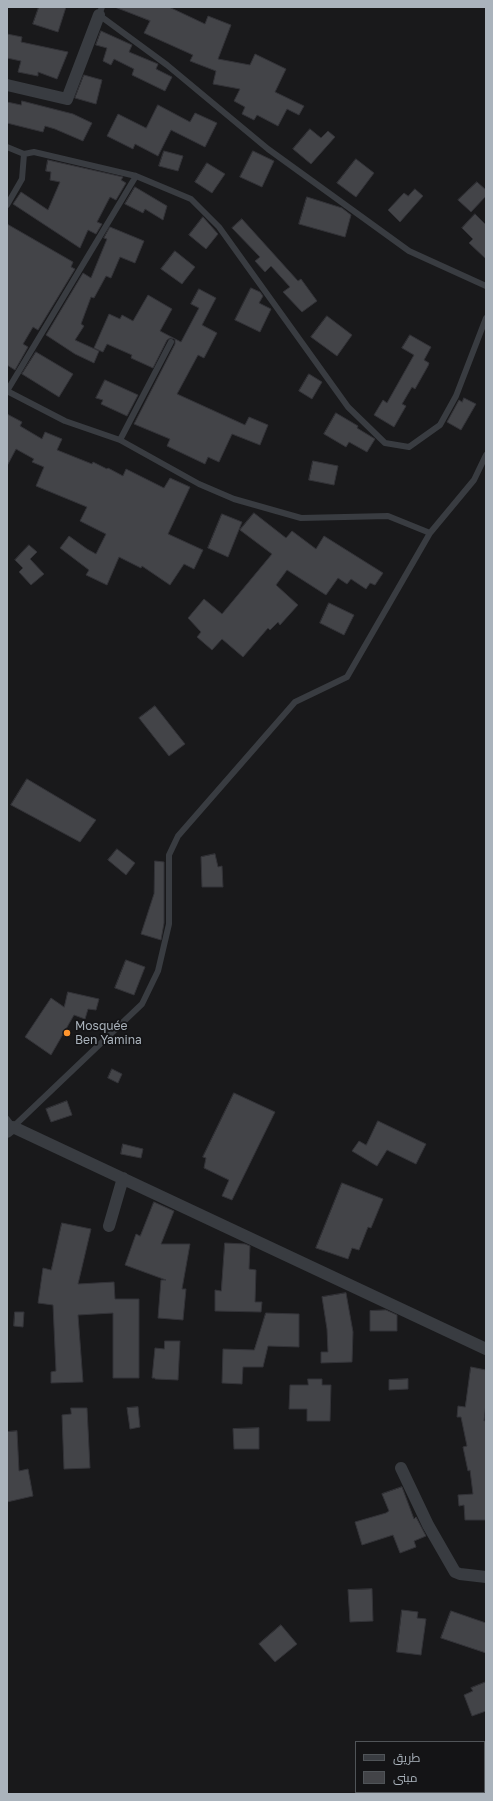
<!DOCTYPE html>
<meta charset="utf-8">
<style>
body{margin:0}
#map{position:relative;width:493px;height:1801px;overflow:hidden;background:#19191b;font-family:"Golos Text",Cairo,sans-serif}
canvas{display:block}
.frame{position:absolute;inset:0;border:8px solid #aab3bc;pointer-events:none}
.legend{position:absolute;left:355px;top:1741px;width:130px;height:52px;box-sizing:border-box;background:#141416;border:1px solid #505458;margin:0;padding:5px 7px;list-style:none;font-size:12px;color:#aab3bc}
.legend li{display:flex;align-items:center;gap:8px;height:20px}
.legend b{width:20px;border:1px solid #505458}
</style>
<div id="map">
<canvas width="493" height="1801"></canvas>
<div class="frame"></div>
<ul class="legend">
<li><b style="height:5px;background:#393c41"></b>طريق</li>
<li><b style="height:11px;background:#434448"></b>مبنى</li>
</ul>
</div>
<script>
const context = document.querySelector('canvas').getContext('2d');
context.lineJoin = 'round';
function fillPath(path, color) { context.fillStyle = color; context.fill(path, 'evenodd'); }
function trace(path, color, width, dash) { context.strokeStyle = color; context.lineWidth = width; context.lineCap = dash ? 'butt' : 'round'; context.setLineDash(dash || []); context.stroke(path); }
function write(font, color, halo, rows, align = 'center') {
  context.font = font + ' "Golos Text",sans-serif'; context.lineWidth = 3.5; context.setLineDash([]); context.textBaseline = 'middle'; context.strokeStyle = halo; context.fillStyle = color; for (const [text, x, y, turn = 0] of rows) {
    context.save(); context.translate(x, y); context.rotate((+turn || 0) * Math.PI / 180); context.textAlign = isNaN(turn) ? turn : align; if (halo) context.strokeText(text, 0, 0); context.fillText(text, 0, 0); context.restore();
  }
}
const green = new Path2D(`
 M486,1765V1794H453L454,1792H484V1767Z`);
const building = new Path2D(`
 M39,7H66L58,32L33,24Z
 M115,7H169L205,24L208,16L231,25L218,59L250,65L255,54L286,69L275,92L304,106L299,115L287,109L278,126L257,115L254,120L242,114L245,107L234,101L240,89L213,84L216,71L190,61L193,55L144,33L150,21Z
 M101,31L132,45L129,52L158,64L156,69L172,77L165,91L132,75L134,69L114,59L111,65L103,61L107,48L96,45Z
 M7,34L22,37L21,42L68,52L57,79L38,72V76L18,72L21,61L7,58Z
 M84,75L102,80L96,104L75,98Z
 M22,101L73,114L92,123L83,141L55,129L45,126L43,132L7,123V102L21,105Z
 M158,105L190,122L195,113L217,123L205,147L171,130L158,156L135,144L133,149L107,136L118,114L146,128Z
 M310,129L321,138L328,131L335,137L311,164L293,149Z
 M164,151L183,156L178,171L159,166Z
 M253,151L274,161L262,187L240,177Z
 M356,159L374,173L356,197L337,183Z
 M48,160L123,177L121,180L126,183L116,200L110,197L97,222L102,224L96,234L88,230L80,248L13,204L21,192L48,210L60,182L50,180L51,172L46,171Z
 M207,163L225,174L212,193L195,182Z
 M477,182L486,190V196L471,212L458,200Z
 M135,187L167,206L163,220L145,209L143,213L125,204Z
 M415,189L423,196L400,222L388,210L404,193L408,196Z
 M307,197L342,208L351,215L345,237L299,224Z
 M475,214L486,225V259L469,243L473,239L462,228Z
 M203,217L218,234L206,249L189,235Z
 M242,219L298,281L301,279L317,301L302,312L283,292L290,287L271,266L265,272L255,261L260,257L232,228Z
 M7,224L73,262L71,267L75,269L38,330L33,327L23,344L28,347L15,370L7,365Z
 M110,227L144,241L135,263L120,257L111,278L106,276L94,298L91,297L81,324L84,326L75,340L99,351L94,363L75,354L46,335L83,273L91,278L107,239L104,238Z
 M175,251L195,267L182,284L161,269Z
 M251,288L260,292L263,296L259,303L271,309L260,332L235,320Z
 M199,289L216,298L202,325L217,333L204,358L198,355L177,394L245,425L249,417L268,425L260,445L232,434L219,462L208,457L205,464L167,446L170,439L134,424L175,344V339L170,338L167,340L153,368L131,358L132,355L107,344L103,352L94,348L109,314L120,319L122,315L133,321L148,295L172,309L160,331L181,342L199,308L191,304Z
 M327,316L352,335L337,356L311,337Z
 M410,335L431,347L424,360L429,363L428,366L415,389L412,387L402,404L406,406L394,427L374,415L383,400L387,403L414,355L402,348Z
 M36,352L73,374L59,397L22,374Z
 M309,374L322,382L312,399L299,391Z
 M105,380L138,395L127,416L101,404L103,400L96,398Z
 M464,398L476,404L461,430L447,422L459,400L462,402Z
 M336,413L358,426L357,428L375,439L367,452L349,442L346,447L324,434Z
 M7,414L22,422L20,426L42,439L45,432L62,439L57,450L92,464L93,462L107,469L108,468L123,476L126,469L164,488L170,478L190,487L168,534L203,550L194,569L184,564L170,585L142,566L141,568L119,557L107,585L86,575L89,570L60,548L69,536L87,549L96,554L106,534L80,521L87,507L36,486L44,467L32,462L34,459L16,449L7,466Z
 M313,461L338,466L334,485L309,480Z
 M254,513L286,538L292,531L316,549L324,536L383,573L375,585L370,583L366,589L351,579L347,584L338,578L326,595L287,570L276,585L298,605L280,625L278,622L270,630L268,628L243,657L222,639L212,650L197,637L201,632L188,618L204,599L222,614L272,554L240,530Z
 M222,514L242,522L228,557L208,548Z
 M29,545L37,552L30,559L44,574L31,585L19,572L23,568L15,560Z
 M329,603L354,615L344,635L320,623Z
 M155,706L185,744L169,756L139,718Z
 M27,779L96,820L80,842L11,805Z
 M117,849L135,863L126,875L108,860Z
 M215,854L218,867L222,866L223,887H202L201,857Z
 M155,861L164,862V923L161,940L141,934L154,894Z
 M126,960L145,967L134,995L115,988Z
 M68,992L99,999L96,1010L88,1009L85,1019L74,1015L51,1055L25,1037L51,998L64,1007Z
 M112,1069L122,1074L118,1083L108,1078Z
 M234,1093L275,1112L232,1200L222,1196L229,1180L204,1168L206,1158L203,1157Z
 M67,1101L72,1115L51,1122L46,1109Z
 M378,1121L426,1144L416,1164L387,1150L377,1166L352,1151L359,1141L366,1145Z
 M123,1144L143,1149L141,1158L121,1154Z
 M342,1183L383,1199L371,1228L368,1227L359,1250L352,1248L348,1259L316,1248Z
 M154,1202L174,1211L161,1244H190L182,1289H186L183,1320L158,1318L161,1280H166L125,1265L136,1234L140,1236Z
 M62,1223L91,1229L78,1284L114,1282L115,1299H139V1378H113V1313L78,1315L83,1382L51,1383V1372L56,1371L53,1305L38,1303L43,1268L51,1270Z
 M225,1243L245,1244L250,1246L249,1269L256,1270L255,1302H262L261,1312L215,1311V1290L221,1291Z
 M346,1293L353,1332L352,1362L321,1363V1352H328L327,1329L322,1297Z
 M386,1310L397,1315V1331H370V1311Z
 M15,1312H24L23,1327L14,1326Z
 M266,1313L299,1314V1347L268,1346L263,1367H243L242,1384L222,1383L223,1349L254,1350Z
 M165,1341H180L178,1380L155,1379V1378H152L155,1348L164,1349Z
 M471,1367L486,1370V1403L484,1421L486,1420V1520H465L464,1505L459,1506L458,1495L473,1494L470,1470L468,1471L463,1447L467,1446L461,1417H457L458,1406L465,1407Z
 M308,1379H322V1385H331L330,1421H307V1409H289L290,1385H308Z
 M408,1379V1389L389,1390V1380Z
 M138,1407L140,1427L130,1429L127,1408Z
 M71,1408H87L90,1468L64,1469L62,1415L71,1414Z
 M259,1428V1449H234L233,1429Z
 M17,1431L19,1471L28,1469L33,1496L7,1502V1432Z
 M402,1487L414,1519L416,1517L426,1536L414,1541L416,1547L400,1553L393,1535L362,1545L355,1522L386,1513L389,1511L382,1494Z
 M372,1589L373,1621L350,1622L348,1590Z
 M402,1610L418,1612L417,1618L426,1619L421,1655L397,1652Z
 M451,1611L486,1623V1653L441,1638Z
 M281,1625L297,1644L275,1662L259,1644Z
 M486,1682V1711L472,1716L464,1695L473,1691L471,1688Z`);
const lane = new Path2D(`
 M102,7L99,15L167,65L268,149L409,251L486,286
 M7,147L24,154L34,152L136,176L191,199L219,227L348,407L385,443L409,447L440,425L456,396L486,318
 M7,205L22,179L24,154
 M7,391L65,421L120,440L199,484L234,499L301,518L388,516L430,533
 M7,391L136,176
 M120,440L171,342
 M7,1119L13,1127L142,1004L158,971L169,924V855L178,836L295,702L347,677L430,533L474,480L486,455`);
const street = new Path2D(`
 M7,85L67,99L99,15
 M7,1132L13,1127L486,1349
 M109,1226L123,1178
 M401,1468L428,1525L455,1572L460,1574L486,1577`);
const markers = [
 [67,1033,4,"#ff952d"]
];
const poiNames = [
 ["Mosquée",75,1026],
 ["Ben Yamina",75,1040]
];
fillPath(green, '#1e271e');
fillPath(building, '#434448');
trace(building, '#333338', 1);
trace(lane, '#393c41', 6);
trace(street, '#393c41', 12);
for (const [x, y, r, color] of markers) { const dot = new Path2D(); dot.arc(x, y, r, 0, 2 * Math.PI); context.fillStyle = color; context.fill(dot); trace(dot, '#141416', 1.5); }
write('12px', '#aab3bc', '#141416', poiNames, 'left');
</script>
